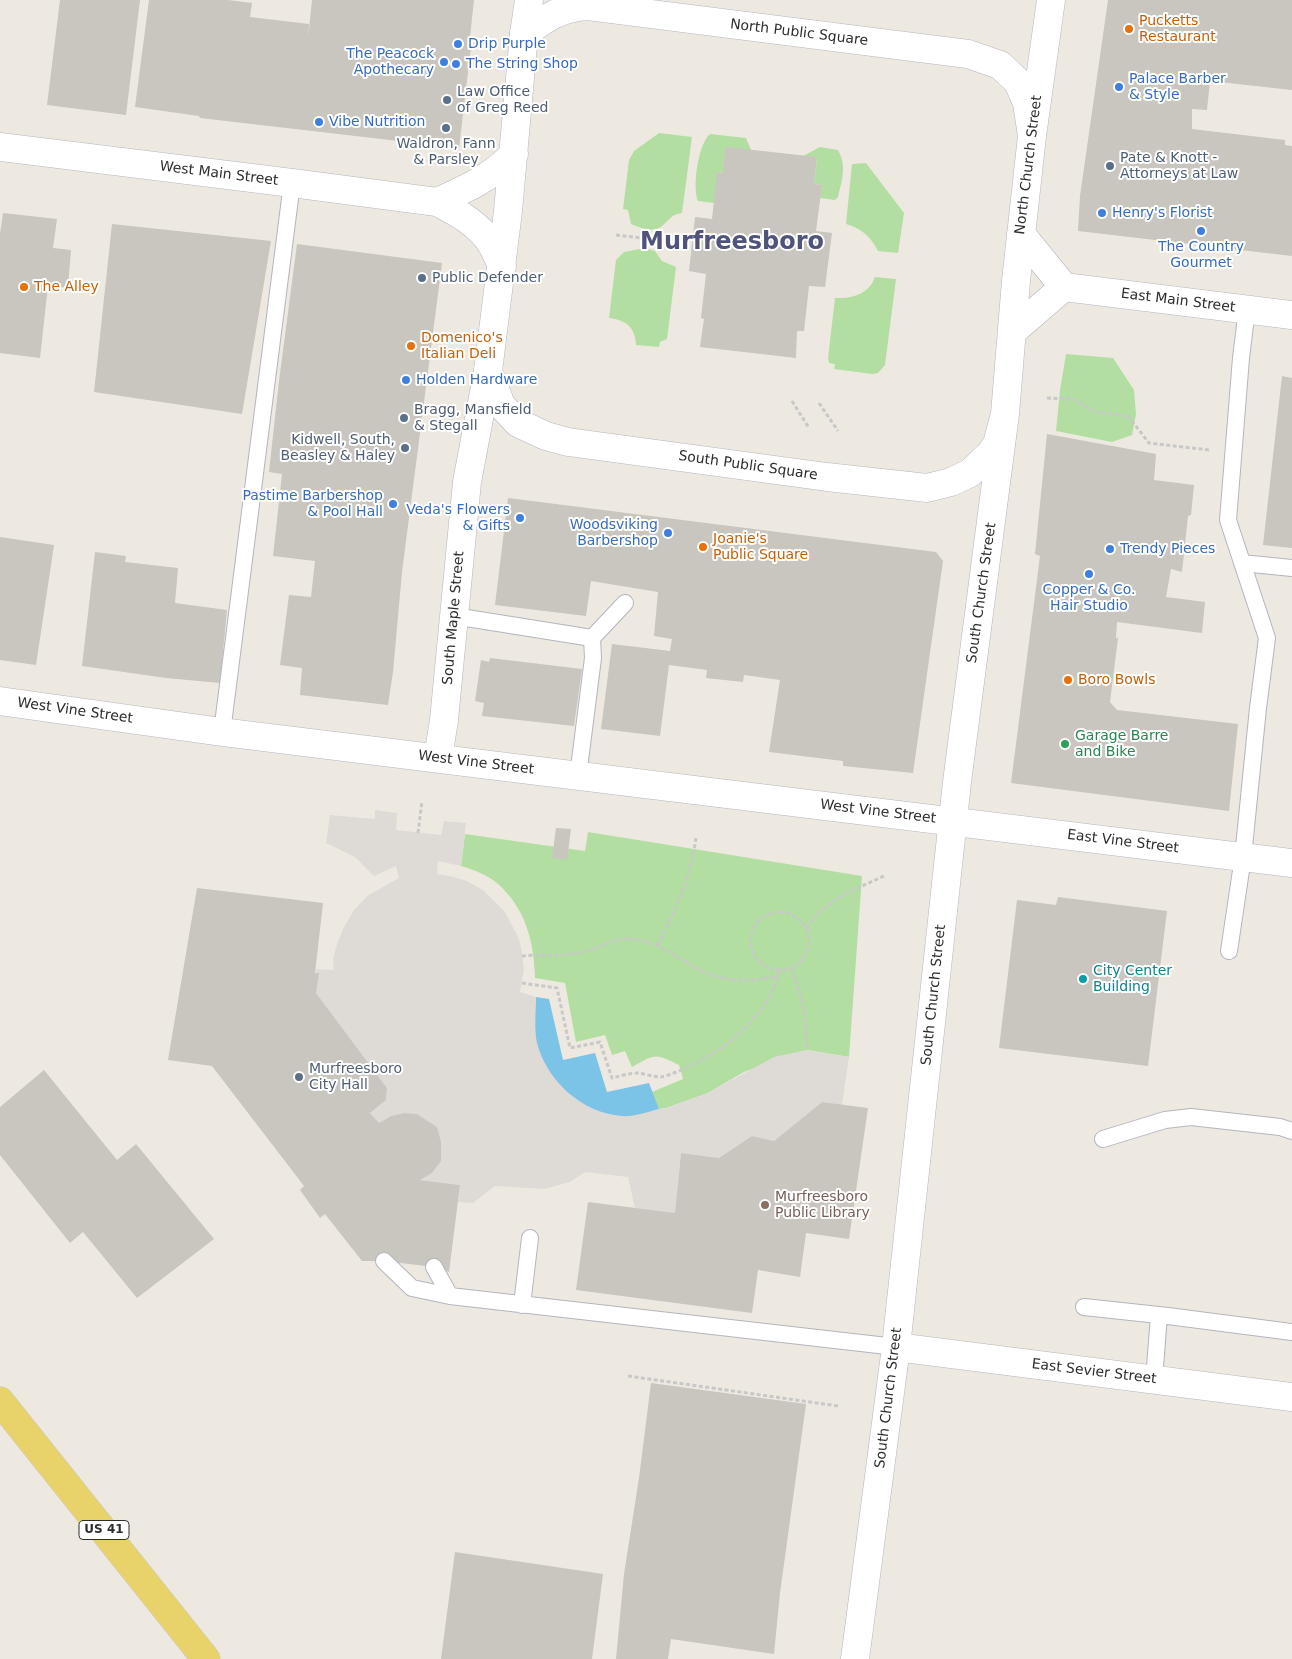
<!DOCTYPE html>
<style>
body{margin:0}
canvas{display:block;background:#ede9e0}
</style>
<canvas width="1292" height="1659"></canvas>
<script>
const context = document.querySelector('canvas').getContext('2d');
context.lineJoin = 'round';
function fillPath(path, color) { context.fillStyle = color; context.fill(path, 'evenodd'); }
function trace(path, color, width, dash) { context.strokeStyle = color; context.lineWidth = width; context.lineCap = dash ? 'butt' : 'round'; context.setLineDash(dash || []); context.stroke(path); }
function write(font, color, halo, rows, align = 'center') {
  context.font = font + ' "DejaVu Sans",sans-serif'; context.lineWidth = 4; context.setLineDash([]); context.textBaseline = 'middle'; context.strokeStyle = halo; context.fillStyle = color; for (const [text, x, y, turn = 0] of rows) {
    context.save(); context.translate(x, y); context.rotate((+turn || 0) * Math.PI / 180); context.textAlign = isNaN(turn) ? turn : align; if (halo) context.strokeText(text, 0, 0); context.fillText(text, 0, 0); context.restore();
  }
}
const green = new Path2D(`
 M659,133L692,137L682,213C670,215 671,219 662,226C654,233 640,228 631,224L628,210L623,209L629,160L634,151Z
 M710,134L746,138L751,150L723,173L718,172L714,203L698,201C692,187 698,144 710,134Z
 M820,147L838,150C847,166 842,180 838,197L835,200L820,198L822,185L814,184L817,158L803,156Z
 M866,163L904,213L898,253L878,251C871,237 861,228 846,224L852,164Z
 M645,248L655,251L662,261L676,267L667,339L660,342L659,347L636,345C635,327 626,320 609,318L616,260L624,252Z
 M875,277L896,279L885,365L878,373L872,374L834,369L835,364L829,363L828,358L835,298C852,299 869,294 875,277Z
 M1066,354L1113,358L1134,390L1136,414L1132,435L1112,442L1056,431L1060,390Z
 M588,832L862,876L849,1057L807,1050L744,1072L708,1093L666,1108L659,1109L652,1092L683,1079L679,1065C654,1053 656,1054 632,1067L625,1051L612,1055L605,1035L576,1042L565,983L535,978C534,942 526,909 498,884C488,875 474,870 461,866L465,834L585,851Z`);
const plaza = new Path2D(`
 M375,810L397,813L396,830L441,835L444,821L466,823L461,866L438,861L437,874L450,876L467,881L483,890L505,912L519,939L522,952L524,970L520,992L536,997L537,1042L622,1116L666,1108L708,1093L774,1057L807,1050L849,1057L842,1105L822,1102L774,1141L752,1136L719,1158L681,1153L675,1213L635,1208L628,1177L585,1172L570,1182L544,1189L495,1186L473,1203L458,1202L460,1185L420,1180L432,1173L441,1161L437,1127L417,1114L404,1113L391,1116L379,1123L370,1113L386,1100L387,1088L316,993V969L334,970L333,958L338,941L345,925L354,910L367,896L399,878L396,866L374,876L355,857L326,843L330,815L375,819Z`);
const water = new Path2D(`
 M536,997L549,999L563,1060L595,1053L607,1092L649,1083L659,1109C648,1112 633,1117 622,1116C582,1113 547,1081 537,1043C534,1029 536,1011 536,997Z`);
const building = new Path2D(`
 M60,0H140L126,115L47,105Z
 M149,0H228L252,3L250,17L309,24L308,39L312,0H474L470,37L472,38L459,148L200,118L199,116L135,107Z
 M1108,0H1292V90L1210,81L1207,110L1192,109V129L1285,140V145L1292,146V256L1078,231L1080,196Z
 M726,147L817,157L814,184L822,185L816,231L832,233L825,287L809,286L804,331H797L796,358L700,347L704,319L701,318L706,274L689,271L695,217L712,219L717,172L723,173Z
 M3,213L57,219L53,248L71,250L68,288L48,285L40,358L0,353V234Z
 M112,224L271,241L242,414L94,392Z
 M297,244L442,263L402,572L393,672L388,705L300,695L302,668L280,665L289,595L311,597L315,561L273,556L282,474L269,472L279,381Z
 M1282,376L1292,378V548L1263,545Z
 M1047,434L1156,454L1154,480L1194,485L1191,515L1188,516L1182,572L1171,569L1166,597L1205,602L1202,633L1117,622L1116,638H1118L1110,702L1117,710L1238,724L1229,811L1011,783L1040,556L1035,554Z
 M508,498L936,552L943,561L913,773L843,766V761L769,752L780,680L744,675L743,682L706,678L707,670L669,665L660,736L601,729L612,644L670,651L672,639L654,636L658,592L591,581L586,616L495,605Z
 M0,537L54,545L36,665L0,660Z
 M95,552L126,556L125,562L178,568L175,603L227,610L220,683L166,678L82,666Z
 M490,658L582,669L574,726L482,716L484,703L475,701L481,660L489,662Z
 M556,828L571,829L567,860L552,858Z
 M197,888L323,903L315,973H319L316,993L387,1088L386,1100L370,1113L379,1123L391,1116L404,1113L417,1114L437,1127L441,1142V1161L432,1173L420,1180L460,1185L449,1272L434,1267L384,1261H362L325,1214L320,1218L300,1190L304,1186L212,1066L168,1060Z
 M1058,897L1167,911L1148,1066L999,1048L1017,900L1056,905Z
 M44,1070L117,1160L136,1144L214,1239L137,1298L83,1232L70,1243L0,1155V1107Z
 M822,1102L868,1108L849,1239L806,1233L800,1277L758,1270L752,1313L576,1290L588,1202L675,1213L681,1153L719,1158L752,1136L774,1141Z
 M651,1383L806,1404L780,1593L774,1654L671,1639L668,1659H616L624,1574L639,1478Z
 M455,1552L603,1574L592,1659H441Z`);
const path = new Path2D(`
 M616,235L682,243
 M1047,398L1074,399L1095,412L1128,416L1149,443L1209,450
 M792,401L809,428
 M819,403L838,431
 M418,833L422,801
 M751 941a29 29 0 1 1 58 0a29 29 0 1 1-58 0Z
 M807,929C823,900 857,889 886,875
 M658,945C677,907 690,880 696,838
 M522,956C542,954 563,957 583,952C603,948 612,937 634,939C665,943 683,964 710,974C732,983 756,981 778,976
 M791,968C803,995 807,1021 807,1050
 M522,983L557,988L570,1048L600,1042L612,1078C620,1076 630,1073 638,1073C645,1074 654,1077 661,1077C670,1075 682,1070 690,1066C731,1047 767,1015 780,971
 M628,1376L838,1406`);
const service = new Path2D(`
 M1242,563L1292,568
 M454,616L592,638L625,603
 M222,732L292,183
 M578,776L593,658L592,638
 M1229,951L1243,857L1258,708L1267,638L1228,520L1241,358L1247,309
 M1103,1139L1165,1120L1191,1117L1280,1127L1292,1131
 M384,1261L412,1288L450,1296
 M434,1267L450,1296L896,1347
 M522,1305L530,1238
 M1084,1307L1168,1316L1292,1332
 M1154,1380L1159,1315`);
const minor = new Path2D(`
 M524,34L529,0
 M1033,129L1051,0
 M0,701L222,732L465,762L1292,863
 M438,758L444,720L467,482L488,371
 M896,1347L1292,1397`);
const tertiary = new Path2D(`
 M0,147L292,183L437,202C457,212 480,225 492,245C496,252 499,259 502,266
 M437,202C466,189 492,177 514,154
 M1021,234L1064,287L1292,315
 M1013,331L1064,287
 M855,1659L896,1347L957,782L1005,414L1016,281L1032,136L1027,103L1018,82L1000,65L968,54L588,6C559,8 546,18 524,34L508,211L488,371L501,405L518,423L546,436L568,442L827,477L927,488L951,482L970,473L990,454L997,444L1005,414`);
const primary = new Path2D(`
 M0,1401L206,1659`);
const markers = [
 [1129,29,5,"#e8710a"],
 [458,44,5,"#3f7fe0"],
 [444,62,5,"#3f7fe0"],
 [456,64,5,"#3f7fe0"],
 [1119,87,5,"#3f7fe0"],
 [447,100,5,"#5c6f8a"],
 [319,122,5,"#3f7fe0"],
 [446,128,5,"#5c6f8a"],
 [1110,166,5,"#5c6f8a"],
 [1102,213,5,"#3f7fe0"],
 [1201,231,5,"#3f7fe0"],
 [422,278,5,"#5c6f8a"],
 [24,287,5,"#e8710a"],
 [411,346,5,"#e8710a"],
 [406,380,5,"#3f7fe0"],
 [404,418,5,"#5c6f8a"],
 [405,448,5,"#5c6f8a"],
 [393,504,5,"#3f7fe0"],
 [520,518,5,"#3f7fe0"],
 [668,533,5,"#3f7fe0"],
 [703,547,5,"#e8710a"],
 [1110,549,5,"#3f7fe0"],
 [1089,574,5,"#3f7fe0"],
 [1068,680,5,"#e8710a"],
 [1065,744,5,"#2e9e5b"],
 [1083,979,5,"#0f9aa8"],
 [299,1077,5,"#5c6f8a"],
 [765,1205,5,"#8d6e63"]
];
const shields = [
 [104,1530,50]
];
const shieldNames = [
 ["US 41",104,1530]
];
const foodNames = [
 ["Pucketts",1139,21],
 ["Restaurant",1139,37],
 ["The Alley",34,287],
 ["Domenico's",421,338],
 ["Italian Deli",421,354],
 ["Joanie's",713,539],
 ["Public Square",713,555],
 ["Boro Bowls",1078,680]
];
const streetNames = [
 ["North Public Square",799,33,7],
 ["North Church Street",1029,165,-83],
 ["West Main Street",219,174,7],
 ["East Main Street",1178,301,7],
 ["South Public Square",748,466,8],
 ["South Church Street",982,593,-82],
 ["South Maple Street",454,618,-85],
 ["West Vine Street",75,711,8],
 ["West Vine Street",476,763,7],
 ["West Vine Street",878,812,7],
 ["East Vine Street",1123,842,7],
 ["South Church Street",934,995,-84],
 ["East Sevier Street",1094,1372,7],
 ["South Church Street",889,1398,-83]
];
const shopNames = [
 ["Drip Purple",468,44],
 ["The Peacock",434,54,"right"],
 ["Apothecary",434,70,"right"],
 ["The String Shop",466,64],
 ["Palace Barber",1129,79],
 ["& Style",1129,95],
 ["Vibe Nutrition",329,122],
 ["Henry's Florist",1112,213],
 ["The Country",1201,247,"center"],
 ["Gourmet",1201,263,"center"],
 ["Holden Hardware",416,380],
 ["Pastime Barbershop",383,496,"right"],
 ["& Pool Hall",383,512,"right"],
 ["Veda's Flowers",510,510,"right"],
 ["& Gifts",510,526,"right"],
 ["Woodsviking",658,525,"right"],
 ["Barbershop",658,541,"right"],
 ["Trendy Pieces",1120,549],
 ["Copper & Co.",1089,590,"center"],
 ["Hair Studio",1089,606,"center"]
];
const serviceNames = [
 ["Law Office",457,92],
 ["of Greg Reed",457,108],
 ["Waldron, Fann",446,144,"center"],
 ["& Parsley",446,160,"center"],
 ["Pate & Knott -",1120,158],
 ["Attorneys at Law",1120,174],
 ["Public Defender",432,278],
 ["Bragg, Mansfield",414,410],
 ["& Stegall",414,426],
 ["Kidwell, South,",395,440,"right"],
 ["Beasley & Haley",395,456,"right"],
 ["Murfreesboro",309,1069],
 ["City Hall",309,1085]
];
const leisureNames = [
 ["Garage Barre",1075,736],
 ["and Bike",1075,752]
];
const cultureNames = [
 ["City Center",1093,971],
 ["Building",1093,987]
];
const educationNames = [
 ["Murfreesboro",775,1197],
 ["Public Library",775,1213]
];
const townNames = [
 ["Murfreesboro",732,243]
];
fillPath(green, '#b2dfa1');
fillPath(plaza, '#dedbd7');
fillPath(water, '#7bc3e7');
fillPath(building, '#c9c5bf');
trace(service, '#b4b5bf', 18);
trace(minor, '#b4b5bf', 29);
trace(tertiary, '#b4b5bf', 29);
trace(primary, '#c8c8c8', 29);
trace(path, '#c8c8c8', 3, [4, 2.5]);
trace(service, '#fff', 16);
trace(minor, '#fff', 28);
trace(tertiary, '#fff', 28);
trace(primary, '#e8d36b', 28);
for (const [x, y, r, color] of markers) { const dot = new Path2D(); dot.arc(x, y, r, 0, 2 * Math.PI); context.fillStyle = color; context.fill(dot); trace(dot, '#fff', 2); }
for (const [x, y, w] of shields) { const box = new Path2D(); box.roundRect(x - w / 2, y - 9.5, w, 19, 4); context.fillStyle = '#fff'; context.fill(box); trace(box, '#2d2d2d', 1); }
write('bold 12px', '#2d2d2d', null, shieldNames);
write('14px', '#c56008', '#fff', foodNames, 'left');
write('14px', '#2d2d2d', '#fff', streetNames);
write('14px', '#366cbe', '#fff', shopNames, 'left');
write('14px', '#4e5e75', '#fff', serviceNames, 'left');
write('14px', '#27864d', '#fff', leisureNames, 'left');
write('14px', '#0d838f', '#fff', cultureNames, 'left');
write('14px', '#785e54', '#fff', educationNames, 'left');
write('bold 24px', '#50547b', '#fff', townNames);
</script>
